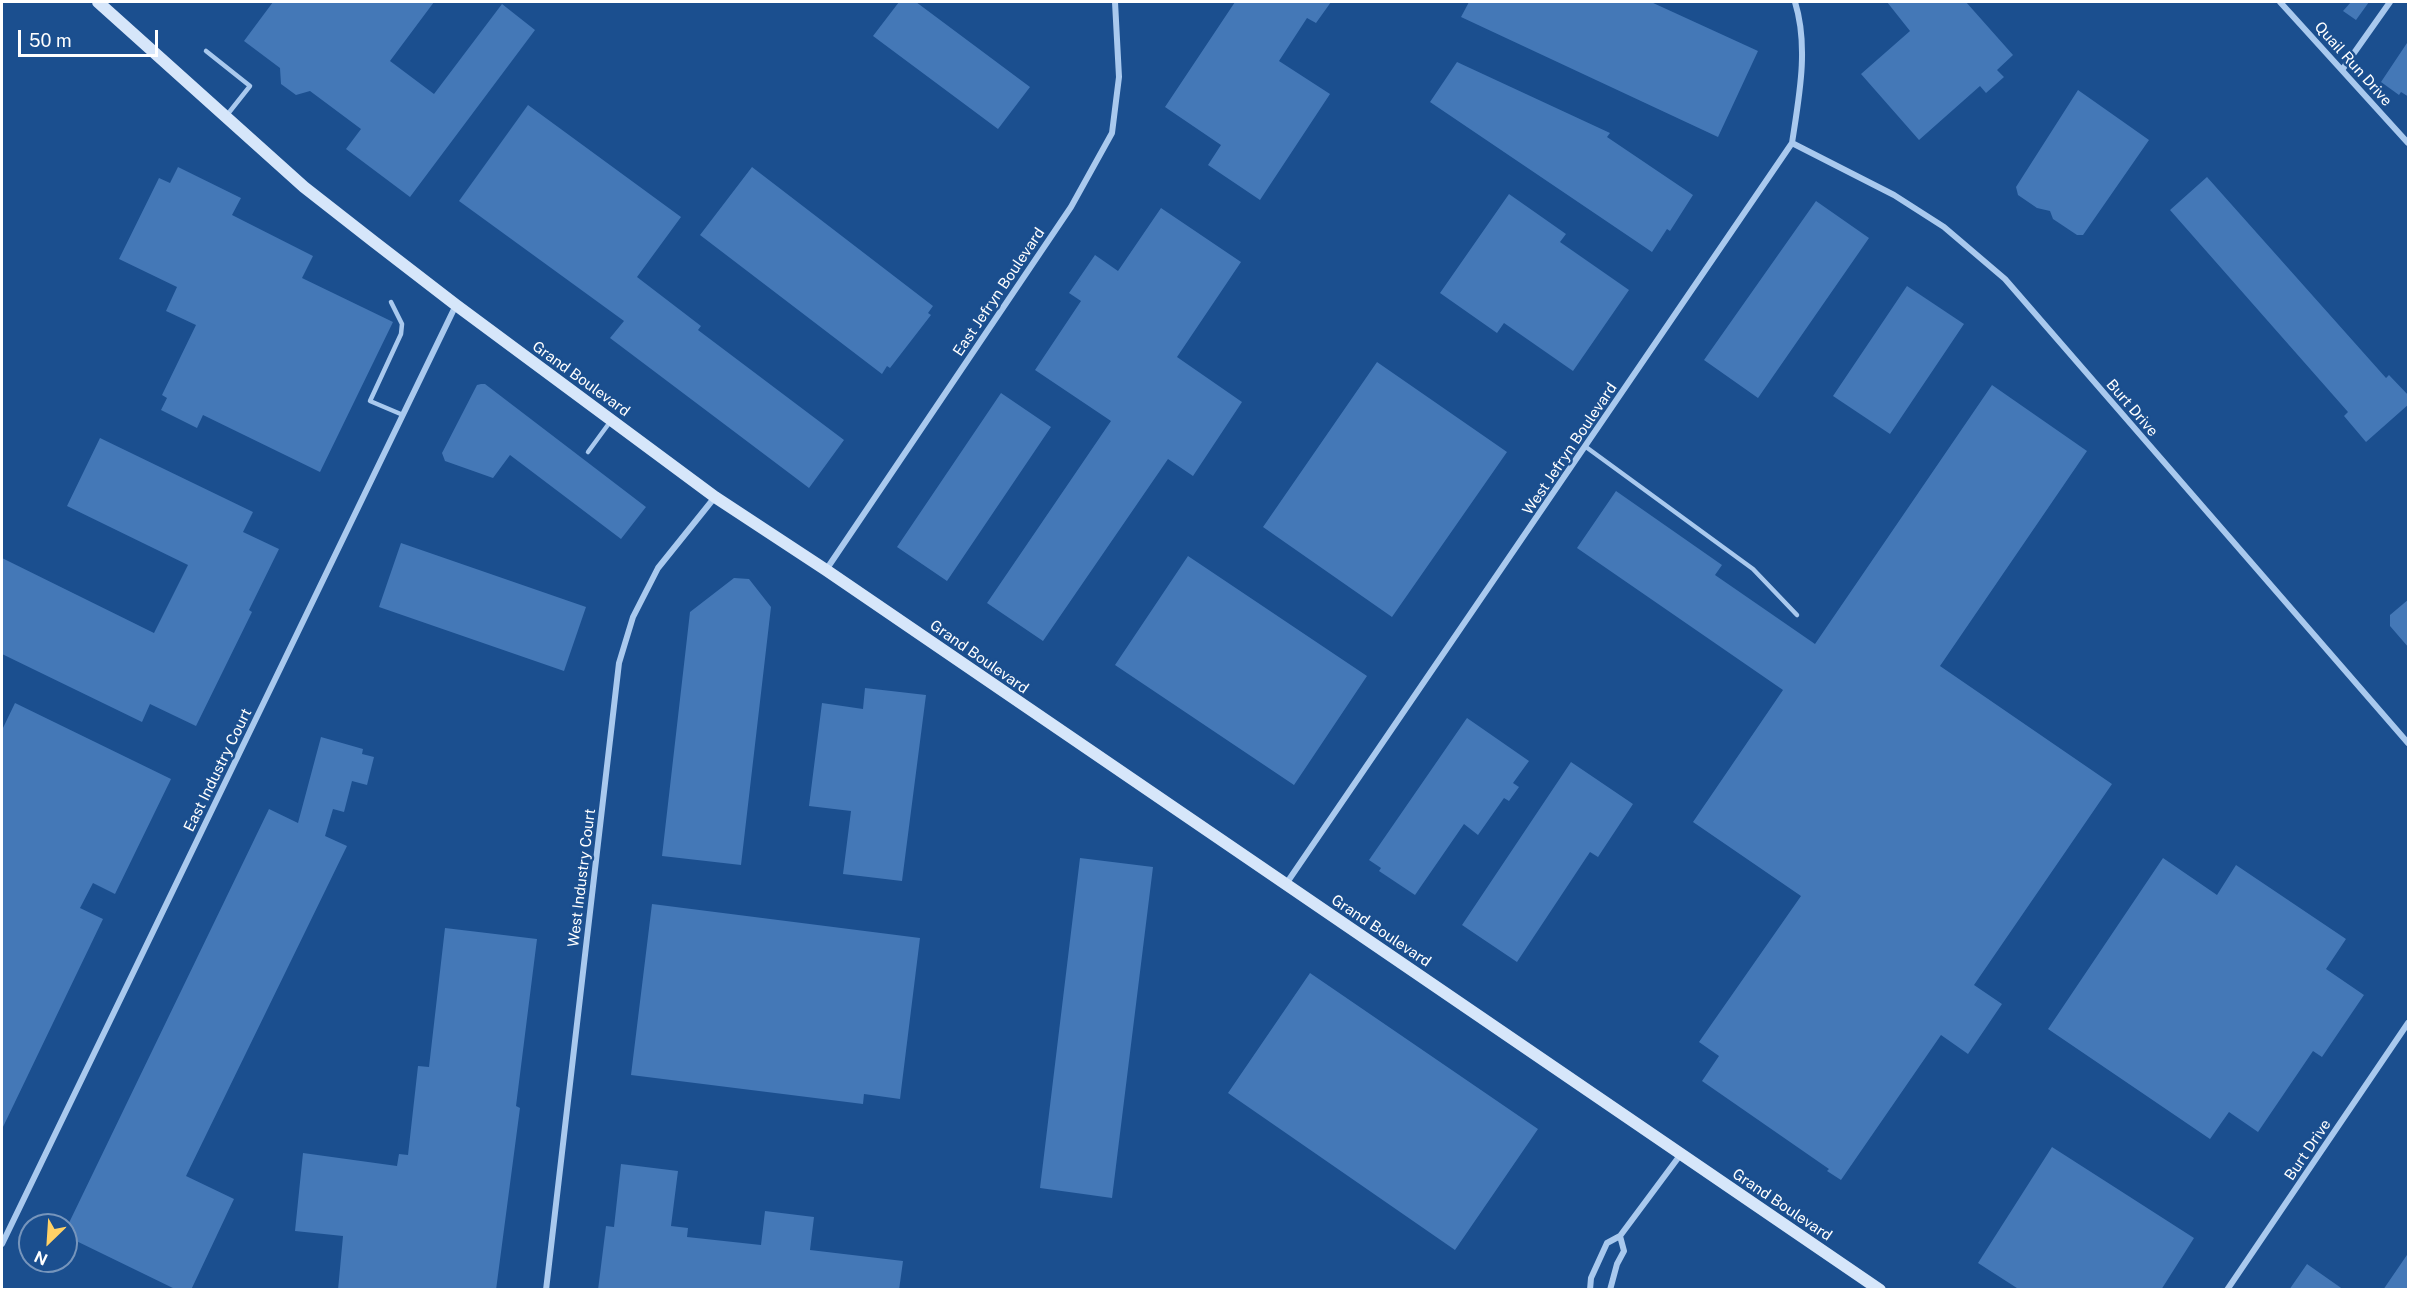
<!DOCTYPE html>
<style>
body{margin:0}
#map{position:relative;width:2410px;height:1291px;overflow:hidden;background:#1b4f8f;font-family:"Public Sans",sans-serif}
canvas{display:block}
.frame{position:absolute;inset:0;border:3px solid #fff;pointer-events:none}
.north{position:absolute;left:18px;top:1213px;width:60px;height:60px;box-sizing:border-box;background:#1b4f8f;border:2px solid #7695bc;border-radius:50%;rotate:205deg;font-size:16px;font-weight:700;line-height:24px;text-align:center;color:#fff}
.north::after{content:'';display:block;margin:auto;width:21px;height:27px;background:#ffd166;clip-path:polygon(50% 0,100% 100%,50% 72%,0 100%)}
.scale{position:absolute;left:18px;top:30px;width:140px;height:27px;box-sizing:border-box;border:3px solid #fff;border-top:0;padding-left:8px;font-size:18px;line-height:21px;white-space:nowrap;color:#fff;-webkit-text-stroke:4px #1b4f8f;paint-order:stroke}
</style>
<div id="map">
<canvas width="2410" height="1291"></canvas>
<div class="frame"></div>
<div class="north">N</div>
<div class="scale">50 m</div>
</div>
<script>
const context = document.querySelector('canvas').getContext('2d');
context.lineJoin = 'round';
function fillPath(path, color) { context.fillStyle = color; context.fill(path, 'evenodd'); }
function trace(path, color, width, dash) { context.strokeStyle = color; context.lineWidth = width; context.lineCap = dash ? 'butt' : 'round'; context.setLineDash(dash || []); context.stroke(path); }
function write(font, color, halo, rows, align = 'center') {
  context.font = font + ' "Public Sans",sans-serif'; context.lineWidth = 5; context.setLineDash([]); context.textBaseline = 'middle'; context.strokeStyle = halo; context.fillStyle = color; for (const [text, x, y, turn = 0] of rows) {
    context.save(); context.translate(x, y); context.rotate((+turn || 0) * Math.PI / 180); context.textAlign = isNaN(turn) ? turn : align; if (halo) context.strokeText(text, 0, 0); context.fillText(text, 0, 0); context.restore();
  }
}
const building = new Path2D(`
 M273,2H434L390,61L434,94L502,4L535,30L410,197L346,149L361,129L310,91L296,95L281,84L280,68L244,41Z
 M899,2H916L1030,87L998,129L873,36Z
 M1235,2H1331L1316,23L1307,18L1279,61L1330,94L1260,200L1208,165L1221,145L1165,107Z
 M1469,2H1651L1758,51L1718,137L1461,17Z
 M1887,2H1966L2013,55L1997,70L2004,77L1986,93L1980,86L1919,140L1861,74L1910,31Z
 M2351,2H2369L2356,20L2343,11Z
 M2409,40V97L2401,92L2399,95L2381,82Z
 M1457,62L1610,133L1607,137L1693,195L1670,231L1667,229L1652,252L1430,102Z
 M2078,90L2149,140L2083,235H2077L2053,219L2050,211L2037,208L2018,195L2016,187Z
 M528,105L681,217L637,277L701,326L698,330L844,440L809,488L610,338L624,321L459,201Z
 M178,167L241,198L232,215L313,256L302,278L393,322L320,472L203,415L197,428L161,410L167,398L162,395L196,325L166,311L177,287L119,259L159,178L170,183Z
 M752,167L933,306L928,313L931,315L890,368L887,366L882,374L700,235Z
 M2207,177L2386,378L2389,375L2409,396V404L2366,442L2344,416L2348,412L2170,210Z
 M1509,194L1566,234L1560,242L1629,290L1573,371L1504,323L1497,333L1440,293Z
 M1816,201L1869,238L1758,398L1704,360Z
 M1161,208L1241,262L1177,357L1242,402L1193,476L1168,459L1043,641L987,603L1111,421L1035,370L1081,301L1069,293L1095,255L1118,271Z
 M1907,286L1964,324L1890,434L1833,396Z
 M1377,362L1507,452L1392,617L1263,527Z
 M481,384H485L646,507L621,539L510,455L493,478L445,461L442,453L477,385Z
 M1992,385L2087,451L1940,666L2112,784L1974,985L2002,1004L1968,1054L1941,1035L1841,1180L1827,1171L1829,1169L1702,1081L1719,1056L1699,1042L1801,896L1693,822L1783,690L1577,548L1616,491L1722,565L1715,575L1815,644Z
 M1001,393L1051,427L947,581L897,547Z
 M100,438L253,512L243,532L279,549L249,610L252,612L196,726L150,704L142,722L2,654V558L154,633L188,565L67,506Z
 M401,543L586,607L564,671L379,607Z
 M1188,556L1367,676L1294,785L1115,665Z
 M734,578L749,579L771,607L741,865L662,856L690,612Z
 M2409,599V648L2390,626V615Z
 M865,688L926,695L902,881L843,874L851,811L809,806L822,703L863,709Z
 M15,703L171,779L115,894L93,883L80,908L103,919L2,1129V730Z
 M1467,718L1529,761L1513,783L1519,787L1509,801L1504,798L1478,835L1464,824L1415,895L1379,871L1381,868L1369,860Z
 M321,737L363,749L362,754L374,757L367,785L352,781L344,812L333,809L325,836L347,846L186,1176L234,1199L191,1290H177L66,1236V1229L269,809L298,823Z
 M1571,762L1633,804L1598,857L1590,852L1517,962L1462,925Z
 M1080,858L1153,867L1112,1198L1040,1188Z
 M2163,858L2217,895L2236,865L2346,939L2326,969L2364,995L2322,1057L2313,1051L2258,1132L2229,1112L2210,1139L2048,1029Z
 M652,904L920,938L900,1099L864,1094L863,1104L631,1075Z
 M445,928L537,939L516,1106L520,1108L496,1290H338L343,1236L295,1231L303,1153L397,1166L399,1154L408,1155L418,1066L429,1067Z
 M1310,973L1538,1129L1455,1250L1228,1093Z
 M2052,1147L2194,1238L2161,1290H2020L1978,1263Z
 M621,1164L678,1171L671,1226L688,1228L687,1237L761,1245L765,1211L814,1217L810,1250L903,1261L899,1290H598L606,1226L614,1227Z
 M2409,1252V1290H2383Z
 M2307,1264L2344,1290H2289Z`);
const lane = new Path2D(`
 M206,51L250,86L227,115
 M391,302L402,324L401,334L370,401L403,415
 M1586,447L1753,569L1797,615
 M588,452L610,422`);
const street = new Path2D(`
 M2280,2L2408,143
 M2342,70L2390,2
 M1792,143L1894,195L1944,227L2005,279L2408,743
 M826,570L1071,207L1112,133L1119,77L1115,2
 M1286,884L1792,143C1799,97 1809,47 1795,2
 M2,1244L456,305
 M546,1290L619,663L633,617L658,568L715,497
 M1590,1290L1591,1278L1607,1243L1620,1236L1681,1154
 M1610,1290L1617,1264L1624,1251L1620,1236
 M2227,1290L2408,1023`);
const secondary = new Path2D(`
 M98,2L304,187L373,241L456,305L715,497L826,570L1880,1290`);
const streetNames = [
 ["Quail Run Drive",2353,64,48],
 ["East Jefryn Boulevard",999,292,-56],
 ["Grand Boulevard",581,379,36],
 ["Burt Drive",2132,408,49],
 ["West Jefryn Boulevard",1570,449,-56],
 ["Grand Boulevard",979,657,35],
 ["East Industry Court",218,770,-64],
 ["West Industry Court",582,878,-83],
 ["Grand Boulevard",1381,931,34],
 ["Burt Drive",2308,1150,-56],
 ["Grand Boulevard",1782,1205,34]
];
fillPath(building, '#4478b7');
trace(lane, '#a9c9ee', 4.5);
trace(street, '#a9c9ee', 6);
trace(secondary, '#d6e6fa', 12);
write('15px', '#fff', '#1b4f8f', streetNames);
</script>
